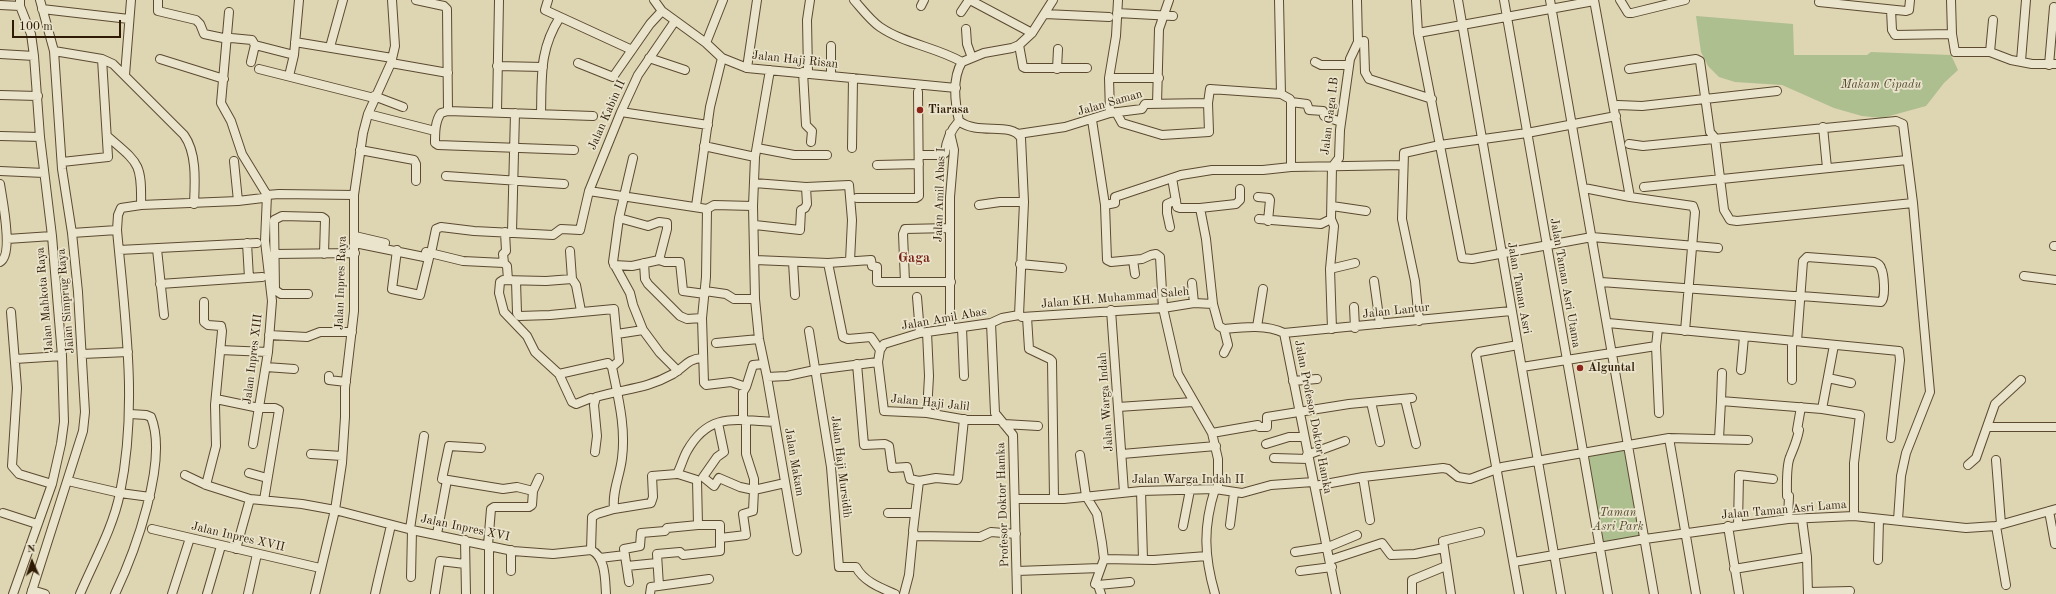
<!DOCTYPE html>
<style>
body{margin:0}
#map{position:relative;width:2056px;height:594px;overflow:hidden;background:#ded5b2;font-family:"Old Standard TT",serif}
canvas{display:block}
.north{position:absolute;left:12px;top:542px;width:40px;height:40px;-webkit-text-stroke:3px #eae4cd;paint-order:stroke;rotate:357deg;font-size:11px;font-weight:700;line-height:16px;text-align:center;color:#2f1b05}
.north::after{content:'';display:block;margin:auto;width:14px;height:18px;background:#2f1b05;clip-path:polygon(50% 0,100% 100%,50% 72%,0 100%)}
.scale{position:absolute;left:12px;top:20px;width:109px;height:18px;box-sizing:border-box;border:2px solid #2f1b05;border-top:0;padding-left:5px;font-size:12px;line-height:14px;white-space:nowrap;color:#2f1b05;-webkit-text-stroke:3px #eae4cd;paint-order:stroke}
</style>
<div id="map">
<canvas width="2056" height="594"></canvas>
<div class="north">N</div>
<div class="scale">100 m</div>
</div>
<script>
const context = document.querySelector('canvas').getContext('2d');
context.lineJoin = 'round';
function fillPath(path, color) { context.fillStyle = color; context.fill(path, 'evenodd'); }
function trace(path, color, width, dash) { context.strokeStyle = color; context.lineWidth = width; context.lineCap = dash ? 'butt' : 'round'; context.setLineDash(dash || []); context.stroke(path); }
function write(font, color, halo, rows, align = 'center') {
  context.font = font + ' "Old Standard TT",serif'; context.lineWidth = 3.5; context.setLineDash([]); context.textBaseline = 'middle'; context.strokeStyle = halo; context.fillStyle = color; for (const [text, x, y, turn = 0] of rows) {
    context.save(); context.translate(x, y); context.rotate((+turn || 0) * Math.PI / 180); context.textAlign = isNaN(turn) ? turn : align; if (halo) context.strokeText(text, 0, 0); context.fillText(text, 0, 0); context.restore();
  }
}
const green = new Path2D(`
 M1696,16L1793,24L1794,55H1867L1871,52L1951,55L1958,70L1944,83L1926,106L1882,118L1862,116L1834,108L1782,85L1735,82L1719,77L1708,66L1701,52Z
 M1628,446L1646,539L1599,549L1584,454Z`);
const minor = new Path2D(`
 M158,0V11L196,20L200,24L204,34L228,39L231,38L252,40L255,45L294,55
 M416,0L444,6L447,9L448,111
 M548,0L545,10L632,50
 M654,0L662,11L706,43L722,58L747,68L956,88
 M854,0C862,9 870,20 880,27C905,44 936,47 962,62
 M970,0L1032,33
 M1279,0L1281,94
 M1416,0L1418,33L1462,258L1472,259L1592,237L1718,248
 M1458,0L1561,594
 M1504,0L1608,594
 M1550,0L1654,594
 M1594,0L1630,197
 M1620,0L1628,13H1632L1685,0
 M1951,0L1952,34L1955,52H1990L2011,60L2032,64H2056
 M1819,2L1906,11L1909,10L1910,0
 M0,5L20,6
 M921,6L924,0
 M42,9L129,19
 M1891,10L1892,30L1895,35L1952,34
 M229,12L221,103L231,121L242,154L267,195
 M961,12L969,0
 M1117,13L1173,16
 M1045,14L1109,17
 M966,29L967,44L972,58
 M1418,33L1594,1
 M1364,41L1365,72L1369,79L1432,99
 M295,42L392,58
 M706,43L723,0
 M1019,45L1023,67L1025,68H1087
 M831,46V76
 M330,47L343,0
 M54,51L102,59L113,64L184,135C197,153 195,182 194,204
 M1990,52L1993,20
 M0,54L34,56
 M649,58L685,70
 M160,59L224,79
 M2021,61L2026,0
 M251,62L255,45
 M1315,62L1321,65H1349
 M391,63L448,73
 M578,63L613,77L650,24L662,11
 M2049,65L2054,7
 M497,66L543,67
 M747,68L757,0
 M259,69L374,98
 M1057,69L1058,49
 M1629,69L1696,59L1700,61L1710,132L1715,138L1724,210L1730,220L1737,221L1913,203
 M770,70L755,157L753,206L755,299L759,339L767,377L797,551
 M803,72L806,125L812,131L811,142
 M808,72L807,20L810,0
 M125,75L131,0
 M289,76L294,55L299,0
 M1109,78H1159
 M0,95L38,96
 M374,96L403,107
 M1291,102L1307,104L1309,110L1323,111L1324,116L1341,122
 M1157,104L1159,29L1169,0
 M1618,105L1642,106L1777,91
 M497,112L499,0
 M621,112L708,125
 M1110,113L1109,78L1116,36L1118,0
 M368,114L435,131
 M541,114C542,76 539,50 560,17
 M1117,114L1122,123L1162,135L1209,132L1208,103L1210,89L1281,94L1290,99L1291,102V167
 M1092,120L1105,205L1107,260L1111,262L1142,259L1151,255L1156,254L1160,257L1163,308L1178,374L1212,433L1218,459V489
 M1823,127L1827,168
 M1018,134L1065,127L1110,113L1142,109L1145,104L1208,103
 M0,136L40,137
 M107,136C138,163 142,162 141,205
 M1629,144L1643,146L1896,121L1903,124L1913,203L1930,392L1906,453L1901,476L1898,520
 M704,146L755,157
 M757,148L794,155H827
 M852,148L853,78
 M360,150L414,160L416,164V181
 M574,150L438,145L435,143C435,133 435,121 441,113L448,111L593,116
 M919,155H942L945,153C946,140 950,131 959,121
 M633,158L619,218L613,262L630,293L633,305L643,330L660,353L678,371
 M234,161L238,201
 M62,162L108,157L102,59
 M877,165L919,164
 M0,171L44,173
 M446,176L564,184
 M1172,178L1177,207L1180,208H1200L1236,204L1240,200V189
 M754,183L806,187L849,185L852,220L850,261
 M0,184C2,198 14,255 0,262
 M1644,187L1907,160
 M1584,188L1630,197L1693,206L1695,212L1685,331
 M589,191L707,209L714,205L753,206
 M1258,197L1269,198L1270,200L1268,221
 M857,198H916L919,196L918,92
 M979,205L1000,202H1024
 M1105,205L1115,203V197L1181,175L1212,170H1263L1291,167L1403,165
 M696,206L710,107L722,58
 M1332,206L1366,211
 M1200,208L1206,239L1213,304L1219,326L1224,329C1243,327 1266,324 1284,333L1336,594
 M707,209L706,277L702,318L704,383L706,385L731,382L746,387L753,365L763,364
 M1259,219L1321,224L1331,219
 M755,225L800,230L801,210L805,208L807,204L806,187
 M1170,227L1167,213V204L1176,200
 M505,232L506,251L503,254L504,263L507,266L508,280
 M512,232L515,113
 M72,233L117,230
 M355,236L385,243
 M7,239L52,236
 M247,243L249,278
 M355,243L429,258L420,295L392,289L397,250
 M2054,246H2056
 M157,249L164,315
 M119,250L257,243
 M570,251L572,279L576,285L581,311
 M426,252L463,261L504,263
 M431,253L436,229L441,227L474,231L553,235L561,229L580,230L589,191L621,112L638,75L675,21
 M274,254L355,253
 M659,260L665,262H680L683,291L705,294
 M755,260L828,263L871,260L872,266L877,267V282H951
 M1133,260L1135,274
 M793,262L795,295
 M644,263L645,279L648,284L680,316L687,319L702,318
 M828,263L843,337L848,339L871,337L880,350
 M1020,264L1062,268
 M614,265L632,266L659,260L667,229V223L659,222L648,226L619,218
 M1330,269L1355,263
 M2024,276L2056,280
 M572,279L546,281L503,280L500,282L499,293L504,312L527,336L535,352L559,374L608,363L612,367C618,397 626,427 622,458C620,476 612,491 614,509L651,503L653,497L652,476L677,474C681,467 683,458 687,451C709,412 735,420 774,422
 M516,281L517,313L519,316L550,315L614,309L619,361L612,367
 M1374,281L1380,324
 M905,282L903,234L905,229L950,228
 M1601,282L1793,296H1801L1881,302C1886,298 1884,274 1881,268C1880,264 1877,263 1874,262L1807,257L1803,261L1797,341
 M1192,283L1194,303
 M160,284L262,277
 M705,291L726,294L734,299H755
 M308,294H281L275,290L274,220L282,216L322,217L325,219L324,254
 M917,297L920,333
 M204,302V322L208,325L221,326L222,331L215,405L216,446L206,485
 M1354,307L1355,328
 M1111,310L1124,492
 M11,312L17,388L12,466L19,474L52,484
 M1019,315L1024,202L1021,138C1011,121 978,136 959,121C955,103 952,78 962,62L984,53L1012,48L1019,45L1032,33L1053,0
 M1022,317L1163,308L1194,303L1213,304
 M1027,317L1029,349L1050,359L1052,361L1054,498
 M1419,321L1415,281L1402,219L1404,153L1440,145L1527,133L1616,116
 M991,323L995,413L1013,435L1017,594
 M1608,323L1899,351L1900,360L1891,438
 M1257,327L1263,289
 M962,328L964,376
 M950,329V197L954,150L950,133
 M1224,329L1228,345L1224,353
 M1332,329L1330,269L1334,226L1331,219L1332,167L1339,158L1340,130L1350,59L1358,42L1357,0
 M809,331L831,467L839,567H856C864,582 881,588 895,594
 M1284,333L1511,311
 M617,334L643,330
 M269,335L307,337L320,332H352
 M716,343L759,339
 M1518,345L1479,352L1476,355L1519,594
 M1656,346L1659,413
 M220,350L268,352
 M82,354L128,352
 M15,359L62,356
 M857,364L864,445L885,444L889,446L892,468L907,467L910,479L919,481
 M266,367L294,369
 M1522,367L1656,346L1658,328
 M1741,370L1744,337
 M559,374L572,402L576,404L591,398L594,399
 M329,376V380L346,382
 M767,377L787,376L815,370L878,362
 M1828,378L1851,383
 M1792,380V342
 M1293,381L1317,379
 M216,399L259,408H275L279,410L264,500
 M1405,399L1416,444
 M1721,401L1722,373
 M1371,402L1380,442
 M1118,407L1193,402
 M1822,409L1860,415L1854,463V516
 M927,413L929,376L927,332
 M1000,420H967L927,413L884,411L878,362L880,350L884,344L920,333L991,323L1002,318L1019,315
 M718,423L724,452L717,457L703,477L714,486L719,478L740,487L754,490V479L746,454V421L743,417V392L746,387
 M1004,424L1038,426
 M1988,427H2056
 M1212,433L1258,425L1259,427H1267V417L1349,404L1412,398
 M1669,438L1696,594
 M1719,439L1721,401L1822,409L1834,345
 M253,444L268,352L272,301L265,241L267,195
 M1266,444L1289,437H1304
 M481,448L449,446L442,479L503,489L517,487L533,491L539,478
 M595,452L597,436L594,405L596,397C626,388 644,390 673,374C685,367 687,359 702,358
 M311,454L342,456
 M1122,454L1216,446
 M1080,455L1086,496L1097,514L1102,543L1104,559L1095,584L1098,585L1130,582
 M1307,455L1345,441
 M1274,458L1308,459
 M1996,460L2001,524
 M1968,465L1976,458L1995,404L2021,380
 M249,473L267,478
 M185,475L206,485L250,499L302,504L335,510L412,530L513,551L553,554L591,550
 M1363,477L1370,520
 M68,481L120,493L150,497
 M919,481L913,531L915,536L980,537L991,532L1016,534
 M919,481L936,478L957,480L958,478L964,419
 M1315,486L1363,477L1443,468L1448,469L1458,477L1470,479L1502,467L1669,438L1748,440
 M1215,489C1203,527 1204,556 1215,594
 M1141,491L1143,559
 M1015,499H1064L1141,491L1215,489L1242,493L1271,485L1313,482
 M2049,511L2055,544
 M3,513L37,524
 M888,513H915
 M1788,519L1789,496H1787C1787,487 1786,466 1790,457C1794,447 1797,441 1799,430H1797L1801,407
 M1802,519L1807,557L1808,594
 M1230,525L1234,493
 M1738,525L1739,475L1773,479
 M1183,526L1190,490
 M1728,526L1739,594
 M1996,526L2006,585
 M152,529L320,568
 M410,529L424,436
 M437,534L447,480
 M720,538L746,535L743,514L753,511L754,490L785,483
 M465,540L466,594
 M488,545L491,509L494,507H529L532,505L533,491
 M236,549L250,499
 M591,550L592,517L597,514L614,509
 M591,550C606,557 605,580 606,594
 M1295,552L1328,547L1357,535
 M600,558L625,555
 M1104,559L1154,560L1207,556
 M1330,560L1382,543L1391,555L1415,554L1444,548
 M1878,560L1879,519
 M1514,562L1645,539L1788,519L1854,516L1966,528L1996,526L2056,509
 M627,566L657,563
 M1734,569L1807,557
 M511,571V550
 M1017,571L1100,568
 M1300,571L1332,567
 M411,577L412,530
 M629,582L624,549L640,546L641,533L665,531L667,528L698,525L697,480L678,474
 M1098,585L1101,594
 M659,586L657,554L680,552L683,555L720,551V525H698
 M32,590L45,594
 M1809,592L1850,591
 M435,593L440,561L465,564
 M13,594L52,484L61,444L64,422L62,356L52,236L40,137L34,56L31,34L20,6V0
 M31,594L83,431L85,412L78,292L72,233L62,169L54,51L40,0
 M80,594C94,561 113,528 120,493C138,406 125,318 117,230L118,215L121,208L141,205L238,201L263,198L267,195L279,194L354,195
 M115,594C134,554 169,461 151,417L146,415L130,414
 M172,594L190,538
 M207,594L221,546
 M248,594L257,554
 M315,594L335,510L342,463L345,417V388L354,311V195L363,133L368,114L391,63L395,46L392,0
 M375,594C380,571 386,548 391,525
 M489,594V546
 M650,594L651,587L709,579
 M904,594L909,575L913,534
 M1412,594V580L1446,566
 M1451,594L1443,541L1480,532`);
const markers = [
 [920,110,4,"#8f2418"],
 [1580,368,4,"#8f2418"]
];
const streetNames = [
 ["Jalan Haji Risan",795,60,6],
 ["Jalan Saman",1110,103,-16],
 ["Jalan Kabin II",607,115,-66],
 ["Jalan Gaga I.B",1330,116,-83],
 ["Jalan Amil Abas I",940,195,-88],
 ["Jalan Inpres Raya",341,283,-88],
 ["Jalan Taman Asri Utama",1565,283,80],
 ["Jalan Taman Asri",1519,288,80],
 ["Jalan KH. Muhammad Saleh",1115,298,-5],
 ["Jalan Mahkota Raya",45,300,-95],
 ["Jalan Simprug Raya",66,301,-95],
 ["Jalan Lantur",1396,311,-6],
 ["Jalan Amil Abas",944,319,-10],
 ["Jalan Inpres XIII",253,359,-83],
 ["Jalan Warga Indah",1106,402,-94],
 ["Jalan Haji Jalil",930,403,6],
 ["Jalan Profesor Doktor Hamka",1313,417,79],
 ["Jalan Makam",794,462,80],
 ["Jalan Haji Mursidih",841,467,83],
 ["Jalan Warga Indah II",1188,480],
 ["Profesor Doktor Hamka",1003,505,-92],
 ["Jalan Taman Asri Lama",1784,510,-5],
 ["Jalan Inpres XVI",465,528,12],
 ["Jalan Inpres XVII",238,537,13]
];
const parkNames = [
 ["Makam Cipadu",1881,85],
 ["Taman",1618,513],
 ["Asri Park",1618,527]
];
const poiNames = [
 ["Tiarasa",928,110],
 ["Alguntal",1588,368]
];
const quarterNames = [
 ["Gaga",914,258]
];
fillPath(green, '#adbe8f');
trace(minor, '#5b4a30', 10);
trace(minor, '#eae4cd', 8);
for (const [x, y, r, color] of markers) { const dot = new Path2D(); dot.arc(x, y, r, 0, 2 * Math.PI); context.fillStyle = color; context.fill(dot); trace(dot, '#eae4cd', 1.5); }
write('12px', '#2f1b05', '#eae4cd', streetNames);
write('italic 12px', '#554c2e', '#eae4cd', parkNames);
write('bold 12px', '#2f1b05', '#eae4cd', poiNames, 'left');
write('bold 14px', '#7a1f14', '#eae4cd', quarterNames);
</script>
